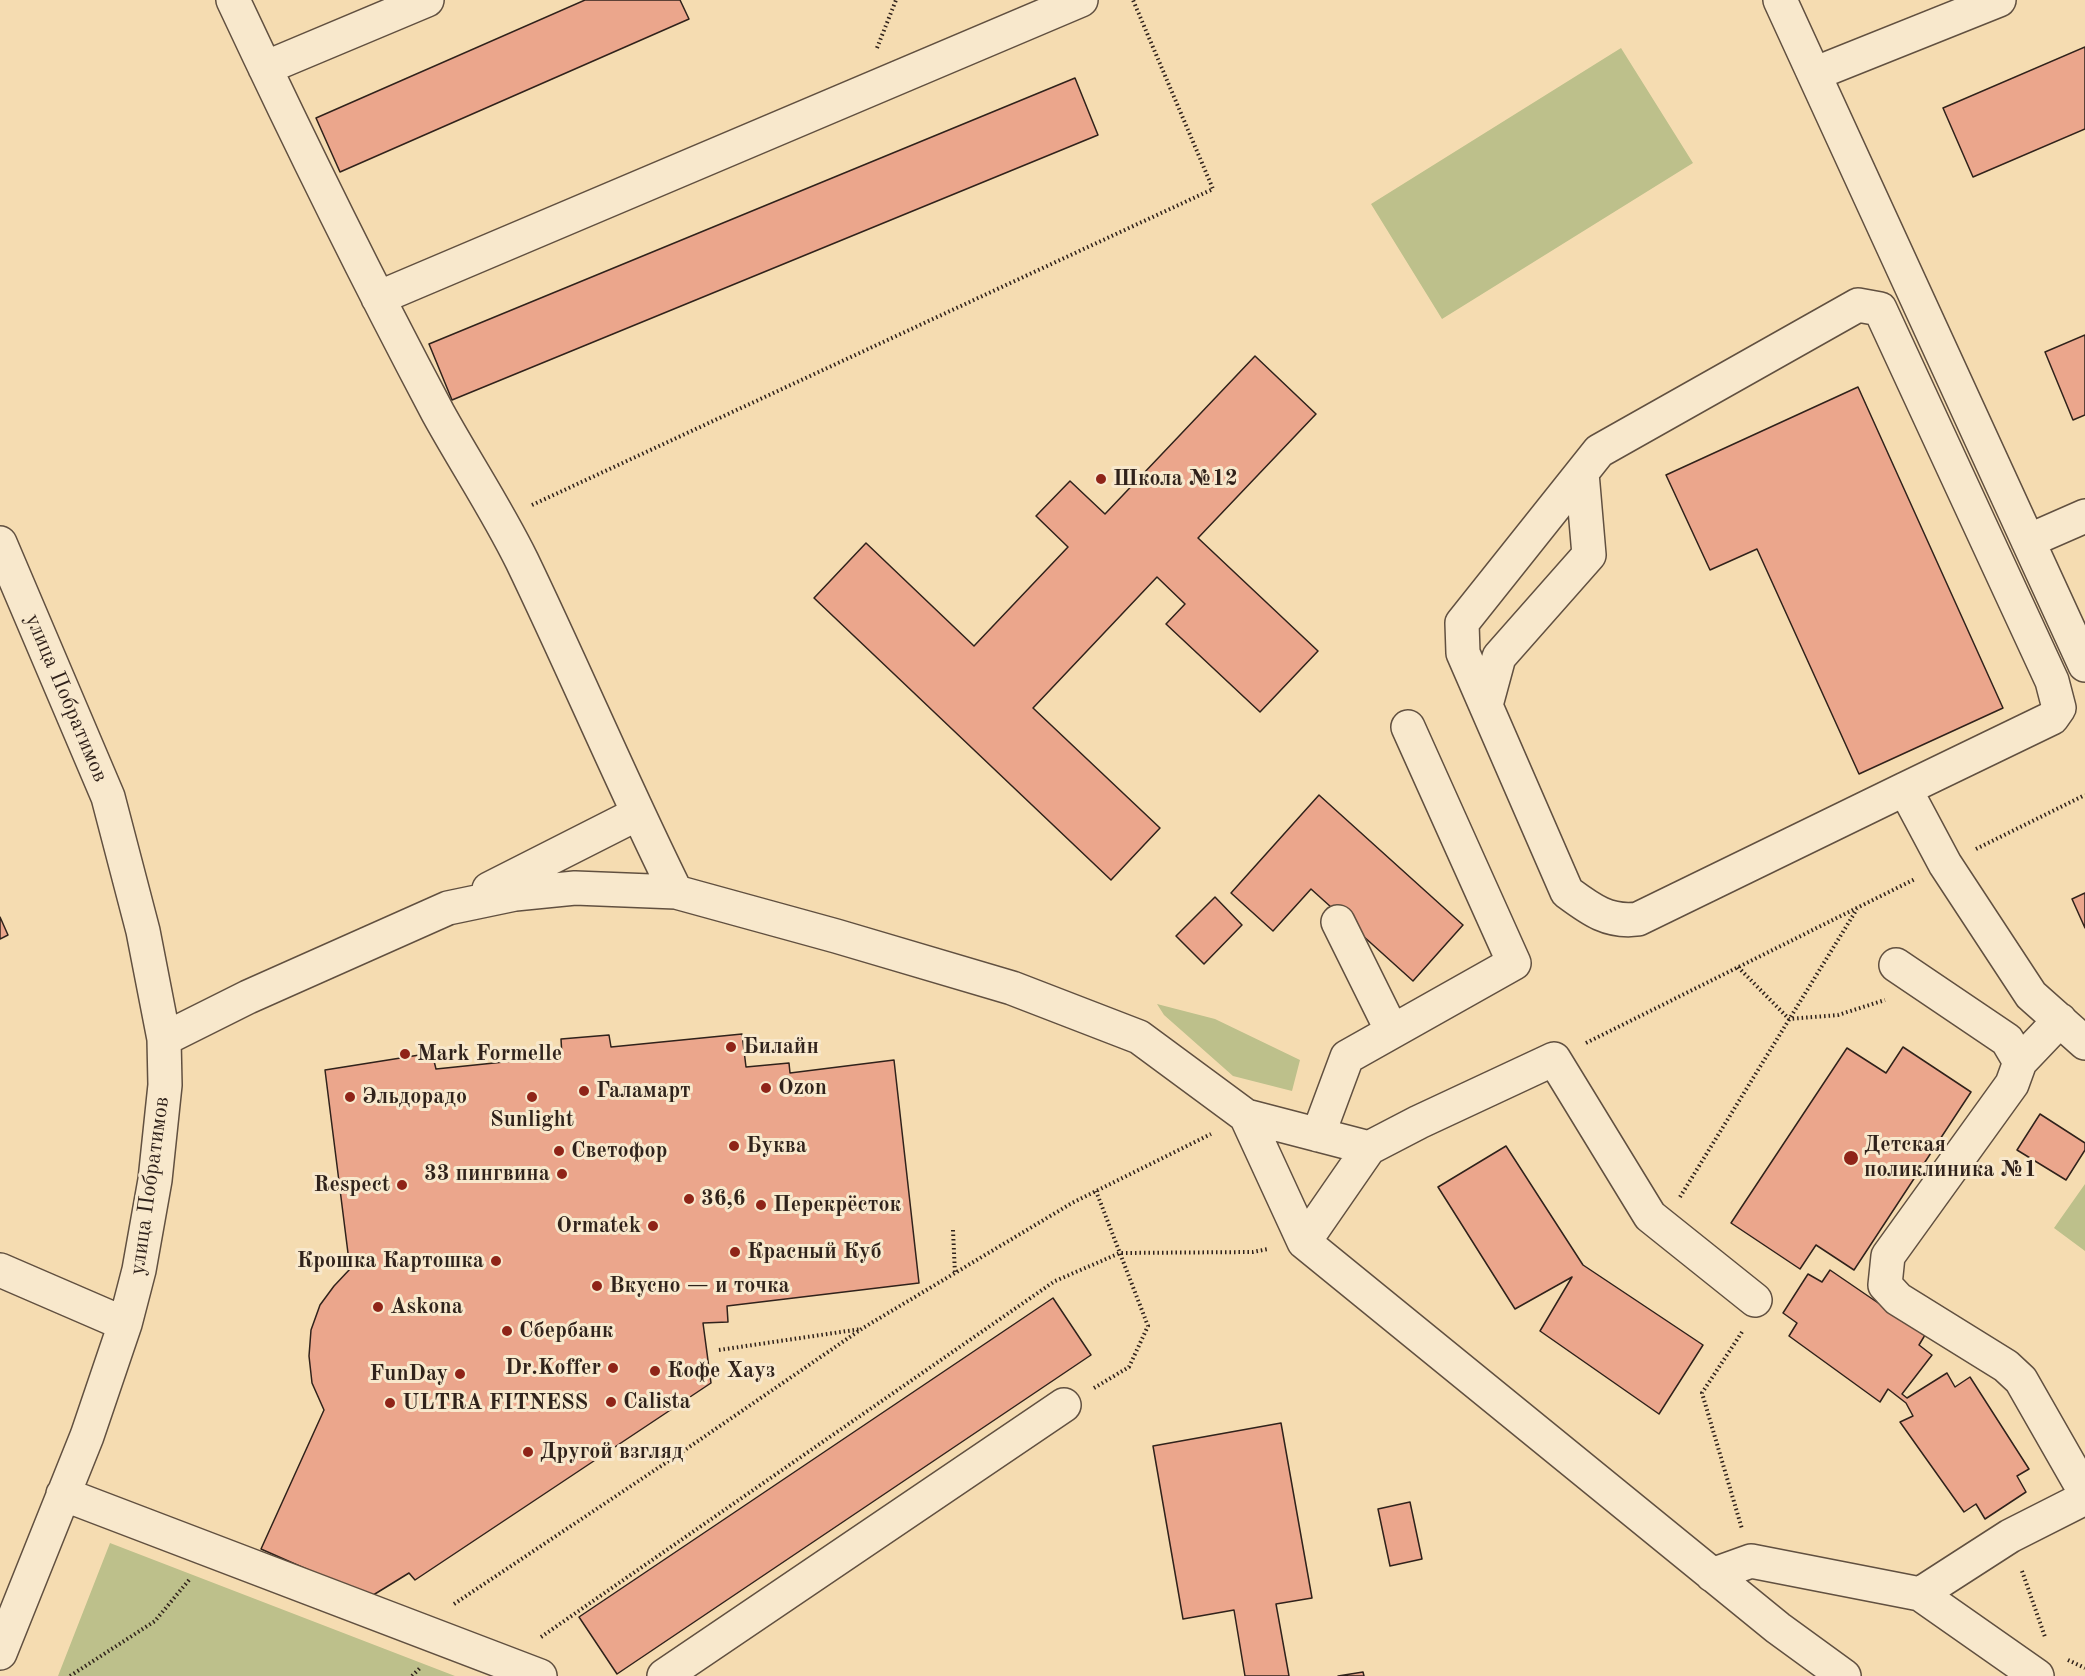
<!DOCTYPE html>
<meta charset="utf-8">
<style>
body{margin:0}
canvas{display:block;background:#f5dcb1}
</style>
<canvas width="2085" height="1676"></canvas>
<script>
const context = document.querySelector('canvas').getContext('2d');
context.lineJoin = 'round';
function fillPath(path, color) { context.fillStyle = color; context.fill(path, 'evenodd'); }
function trace(path, color, width, dash) { context.strokeStyle = color; context.lineWidth = width; context.lineCap = dash ? 'butt' : 'round'; context.setLineDash(dash || []); context.stroke(path); }
function write(font, color, halo, rows, align = 'center') {
  context.font = font + ' "Old Standard TT",serif'; context.lineWidth = 6; context.setLineDash([]); context.textBaseline = 'middle'; context.strokeStyle = halo; context.fillStyle = color; for (const [text, x, y, turn = 0] of rows) {
    context.save(); context.translate(x, y); context.rotate((+turn || 0) * Math.PI / 180); context.textAlign = isNaN(turn) ? turn : align; if (halo) context.strokeText(text, 0, 0); context.fillText(text, 0, 0); context.restore();
  }
}
const green = new Path2D(`
 M1621,48L1693,163L1442,319L1371,204Z
 M1157,1004L1215,1019L1300,1060L1292,1091L1233,1076L1164,1015Z
 M2085,1184V1251L2054,1228Z
 M110,1543L455,1676H58Z`);
const building = new Path2D(`
 M585,0H680L689,19L340,172L316,118Z
 M2085,47V129L1973,177L1943,108Z
 M1075,78L1098,135L452,400L429,344Z
 M2085,335V415L2073,420L2045,352Z
 M1255,356L1316,414L1198,538L1318,651L1260,712L1166,624L1185,604L1157,577L1033,708L1160,828L1111,880L814,598L866,543L974,646L1068,547L1036,516L1070,481L1105,514Z
 M1858,387L2003,708L1859,774L1757,549L1710,570L1666,475Z
 M1319,795L1463,925L1413,981L1311,889L1273,931L1231,893Z
 M2085,893V928L2072,899Z
 M1215,897L1242,925L1204,964L1176,936Z
 M0,917L8,935L0,939Z
 M742,1034L746,1067L789,1063L790,1073L894,1060L919,1283L727,1306L728,1322L703,1323L711,1383L415,1580L409,1573L370,1597L261,1549L324,1410L312,1383L309,1356L311,1330L320,1305L334,1286L350,1269L325,1070L432,1053L436,1069L562,1056L561,1039L609,1035L611,1047Z
 M1903,1047L1971,1092L1854,1270L1816,1245L1800,1269L1731,1223L1847,1048L1886,1073Z
 M2040,1114L2085,1143V1150L2066,1180L2017,1150Z
 M1506,1146L1583,1265L1703,1345L1659,1414L1540,1331L1572,1277L1515,1309L1438,1187Z
 M1830,1270L1925,1335L1919,1345L1932,1355L1902,1394L1907,1398L1947,1373L1955,1387L1970,1377L2029,1469L2017,1476L2026,1492L1985,1519L1976,1504L1964,1512L1900,1422L1913,1416L1906,1403L1888,1389L1880,1402L1789,1336L1797,1323L1783,1313L1808,1274L1822,1282Z
 M1053,1298L1091,1355L617,1674L579,1617Z
 M1281,1423L1312,1598L1276,1604L1289,1676H1245L1234,1610L1183,1619L1153,1446Z
 M1410,1502L1422,1559L1390,1566L1378,1509Z
 M1363,1672L1364,1676H1338Z`);
const path = new Path2D(`
 M877,48L896,0
 M532,505L1213,189L1133,0
 M1976,849L2085,795
 M1738,967L1789,1019L1838,1015L1885,1000
 M1586,1043L1915,879
 M1680,1197L1857,909
 M953,1230L955,1274
 M1742,1332L1702,1393L1742,1529
 M719,1350L861,1329
 M1094,1388L1129,1367L1148,1326L1096,1191
 M2022,1571L2045,1637
 M454,1604L679,1454L863,1328L1072,1203L1211,1134
 M541,1637L1055,1281L1120,1253L1253,1252L1268,1249
 M2068,1660L2085,1668
 M70,1676L155,1621L189,1580
 M412,1676L420,1668`);
const minor = new Path2D(`
 M233,0C298,139 366,277 438,413C465,462 497,510 522,561C575,671 622,783 676,892
 M1780,0L2085,665
 M265,68L427,0
 M1814,74L1999,0
 M378,298L1081,0
 M2028,541L2085,516
 M0,543L108,797L143,931L164,1039L165,1085L155,1180L139,1270L125,1324L87,1436L0,1653
 M1486,705L1499,657L1589,555L1582,473
 M1905,789L1638,919C1608,923 1590,909 1567,892L1463,653L1462,623L1599,451L1858,305L1880,309L2052,681L2059,708L2052,718L1905,789L1945,864L2031,995L2085,1043
 M489,889L637,814
 M1338,922L1392,1031
 M1896,965L2007,1040L2020,1062L2012,1084L1888,1256L1885,1285L1898,1299L2006,1366L2021,1380L2085,1492
 M164,1039L248,997L448,908L515,894L575,888L676,892L836,936L1012,988L1139,1037L1246,1116L1369,1148
 M2020,1062L2060,1020
 M1246,1116L1304,1242L1778,1628L1844,1676
 M1318,1135L1347,1057L1514,963L1408,727
 M1304,1242L1369,1148L1419,1122L1554,1059L1650,1216L1755,1300
 M0,1270L125,1324
 M63,1494L540,1676
 M1712,1575L1751,1561L1920,1594L2010,1536L2085,1498
 M1920,1594L2037,1676
 M664,1676L1064,1405`);
const markers = [
 [1101,479,6,"#8f2418"],
 [731,1047,6,"#8f2418"],
 [405,1054,6,"#8f2418"],
 [766,1088,6,"#8f2418"],
 [584,1091,6,"#8f2418"],
 [350,1097,6,"#8f2418"],
 [532,1097,6,"#8f2418"],
 [734,1146,6,"#8f2418"],
 [559,1151,6,"#8f2418"],
 [1851,1158,8,"#8f2418"],
 [562,1174,6,"#8f2418"],
 [402,1185,6,"#8f2418"],
 [689,1199,6,"#8f2418"],
 [761,1205,6,"#8f2418"],
 [653,1226,6,"#8f2418"],
 [735,1252,6,"#8f2418"],
 [496,1261,6,"#8f2418"],
 [597,1286,6,"#8f2418"],
 [378,1307,6,"#8f2418"],
 [507,1331,6,"#8f2418"],
 [613,1368,6,"#8f2418"],
 [655,1371,6,"#8f2418"],
 [460,1374,6,"#8f2418"],
 [611,1402,6,"#8f2418"],
 [390,1403,6,"#8f2418"],
 [528,1452,6,"#8f2418"]
];
const poiNames = [
 ["Школа №12",1113,479],
 ["Билайн",743,1047],
 ["Mark Formelle",417,1054],
 ["Ozon",778,1088],
 ["Галамарт",596,1091],
 ["Эльдорадо",362,1097],
 ["Sunlight",532,1120,"center"],
 ["Детская",1864,1145],
 ["поликлиника №1",1864,1170],
 ["Буква",746,1146],
 ["Светофор",571,1151],
 ["33 пингвина",550,1174,"right"],
 ["Respect",390,1185,"right"],
 ["36,6",701,1199],
 ["Перекрёсток",773,1205],
 ["Ormatek",641,1226,"right"],
 ["Красный Куб",747,1252],
 ["Крошка Картошка",484,1261,"right"],
 ["Вкусно — и точка",609,1286],
 ["Askona",390,1307],
 ["Сбербанк",519,1331],
 ["Dr.Koffer",601,1368,"right"],
 ["Кофе Хауз",667,1371],
 ["FunDay",448,1374,"right"],
 ["Calista",623,1402],
 ["ULTRA FITNESS",402,1403],
 ["Другой взгляд",540,1452]
];
const streetNames = [
 ["улица Побратимов",66,698,67],
 ["улица Побратимов",150,1186,-82]
];
fillPath(green, '#bdc08b');
fillPath(building, '#eba68c');
trace(building, '#30221b', 1.5);
trace(minor, '#615040', 36);
trace(path, '#30221b', 4, [1.5, 3]);
trace(minor, '#f8e8cc', 33);
for (const [x, y, r, color] of markers) { const dot = new Path2D(); dot.arc(x, y, r, 0, 2 * Math.PI); context.fillStyle = color; context.fill(dot); trace(dot, '#f8e8cc', 2); }
write('bold 22px', '#30221b', '#f8e8cc', poiNames, 'left');
write('22px', '#30221b', '#f8e8cc', streetNames);
</script>
